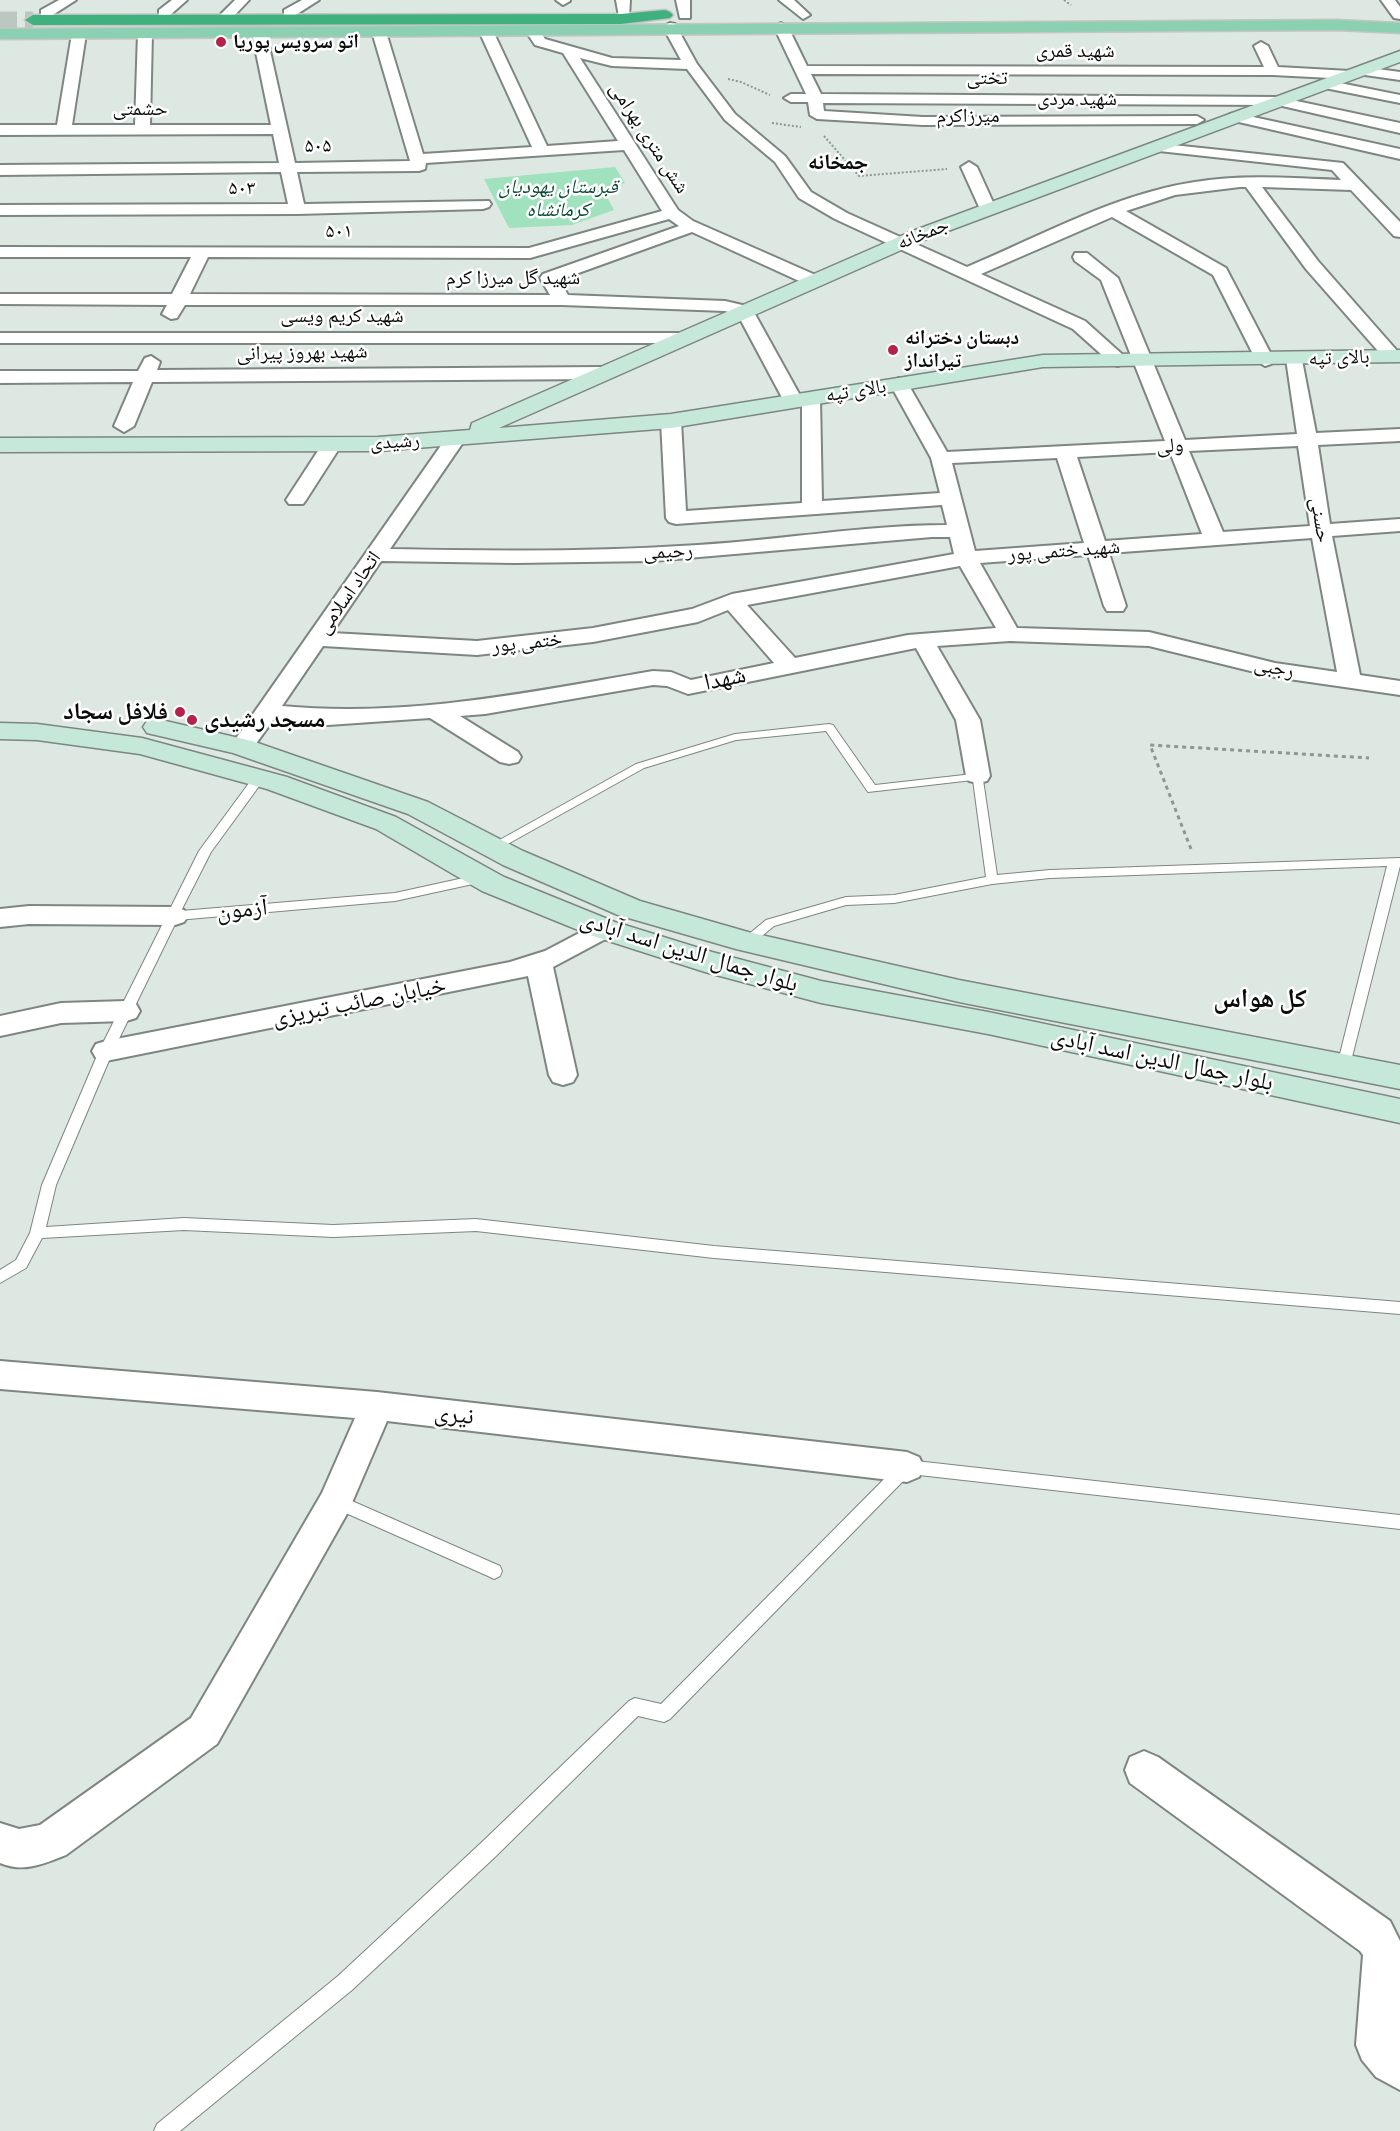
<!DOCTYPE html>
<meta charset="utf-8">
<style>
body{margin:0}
canvas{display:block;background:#dde8e2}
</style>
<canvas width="1400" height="2131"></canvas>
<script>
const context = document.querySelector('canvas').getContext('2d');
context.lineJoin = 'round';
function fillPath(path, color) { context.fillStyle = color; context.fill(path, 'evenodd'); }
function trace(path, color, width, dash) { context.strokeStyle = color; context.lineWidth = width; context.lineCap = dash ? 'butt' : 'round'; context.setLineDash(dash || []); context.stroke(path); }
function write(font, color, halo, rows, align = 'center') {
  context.font = font + ' "Zilla Slab","Noto Naskh Arabic",serif'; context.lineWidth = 5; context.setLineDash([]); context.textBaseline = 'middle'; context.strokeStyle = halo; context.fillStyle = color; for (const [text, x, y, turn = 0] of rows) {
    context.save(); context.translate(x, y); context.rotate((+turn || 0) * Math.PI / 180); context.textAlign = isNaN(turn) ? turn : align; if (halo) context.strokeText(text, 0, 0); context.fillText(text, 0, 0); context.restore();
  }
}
const green = new Path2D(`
 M615,167L625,183L603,190L614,210L572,225L509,228L484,179Z`);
const highwayTunnel = new Path2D(`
 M0,20H33`);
const pathFar1 = new Path2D(`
 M1064,0L1071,5
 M728,79L741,82L770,95
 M772,123L801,127
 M824,136L859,176L947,169`);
const path = new Path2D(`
 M1191,849L1150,745L1369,758`);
const lane = new Path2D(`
 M829,724L833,725L875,785L982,773L997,875L1050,870L1400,858V866L1349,1069L1344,1071L1337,1066L1387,866L1050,878L992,884L894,903L846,905L774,926L751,945H743L741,942L743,939L766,920L846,897L894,895L986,877L973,780L868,792L826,731L736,740L644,768L497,850H489L487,847L636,764L735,734Z
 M259,774L265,778L211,852L181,911L395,893L482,874L488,878L482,882L395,901L177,920L113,1051L56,1185L46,1227L184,1218L333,1225L476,1219L714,1246L1400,1302V1314L714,1258L476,1231L333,1237L184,1230L42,1238L26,1268L0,1283V1270L16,1260L30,1233L42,1185L99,1051L199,851L255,775Z
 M907,1460L1400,1515V1529L910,1474L670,1719L664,1722L638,1716L495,1857L352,1990L180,2131H154L157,2124L338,1976L481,1843L629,1701L635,1698L661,1704L901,1462Z
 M336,1494L500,1566L502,1571L500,1576L494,1579L488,1576L330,1506L328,1501L330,1496Z`);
const street = new Path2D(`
 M59,0H76L51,16H41V10Z
 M172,0H187L169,16H159V10Z
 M235,0H249L233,17H223L221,14Z
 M302,0H319L294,16H284V10Z
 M556,0H570V1L563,5Z
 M616,0H630L629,17H619Z
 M676,0H690V18H680Z
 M779,0H794L810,15L803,19Z
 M1381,0H1395L1400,7V19L1394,18Z
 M670,23L675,24L697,64L735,114L785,156L811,192L847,213L967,267C1041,236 1115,194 1195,182C1243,174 1293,178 1341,180L1332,170L1159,151L1154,149L1151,146L1154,143L1343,163L1400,222V237L1394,236L1351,190L1262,187L1318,261L1398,352V360H1386L1306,269L1246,187H1240L1175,195L1126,211L1226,268L1274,360L1271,364L1265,366L1256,360L1213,275L1112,217L981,274L1085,321L1124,356L1127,360L1118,366L1112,364L1073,329L835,219L799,198L775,162L725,120L687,69L612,66L580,58L678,210L693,221L820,277L823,281L820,285H808L692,232L559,280L568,295L725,301L751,307L802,399L804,395L811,393L820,399L822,501L940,493L931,458L890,384L899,378L908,384L947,452L1165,441L1101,280L1075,261L1073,257L1075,253H1087L1118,278L1185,440L1297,434L1286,359L1295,353L1301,355L1316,433L1400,429V441L1318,445L1330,524L1400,519V531L1332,536L1360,675L1400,681V695L1275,677L1149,646L1010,641L937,646L980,720L990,776L987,781L978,783L969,781L966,776L956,720L916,648L688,694L667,686L653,685L485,714L460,716L518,752L521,757L518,762L509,764L500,762L430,718L328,725L273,720L250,752L242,754L234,752L230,747L449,434H463L466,438L390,549C493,551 596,552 698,545C781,540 864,525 947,525L942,505L676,524L669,522L666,518L661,421L671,415L681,421L686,511L802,503V402L793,407L786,405L738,315L725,311L562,305H185L177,318L171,319L162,314L167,305L0,304V294H172L191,257H0V247L529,248L662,211L624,150L426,163L425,169L419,171L297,172L304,204L489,201L491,204L489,207L483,209L297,214L0,215V205L288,204L281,172L0,175V165L279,163L273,134L0,135V125H57L72,34L79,30L86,34L72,125H135L138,33L145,29L152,33L150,125H271L252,33L259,29L266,33L295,163L410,161L372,32L379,28L386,32L423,154L532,147L479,31L486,27L493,31L547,146L618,141L563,53L535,45L525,30L527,27H537L545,39L612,58L681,60L663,27ZM669,219L679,226L543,274L540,278L550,295L190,294L208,257L530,258ZM1298,446L1310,526L1223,532L1189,451ZM1170,452L1202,534L1105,541L1077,457ZM1057,458L1084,543L975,551L952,463ZM932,537H950L954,554L732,594L692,609L593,628L477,641L332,633L381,561L515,563L653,561ZM1312,538L1337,672L1275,663L1149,632L1017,628L980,563L1088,555L1104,606L1107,611H1123L1126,606L1109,553ZM960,566L996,628L908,635L795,658L747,605ZM728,610L774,663L691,680L671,672L653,671C531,692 406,718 282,706L323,646L477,655L593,642L698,622Z
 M781,23L788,27L807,66L1264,67L1254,46L1261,42L1268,46L1278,67L1350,71L1357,75L1350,79L1273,75L811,74L821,94L1278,97L1400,123V133L1278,105L823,103L824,111L923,117L1197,116L1204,120L1197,124L923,125L817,119L810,115L808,102H791L784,98L791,94H806L774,27Z
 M1363,67L1400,72V80L1358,74V68Z
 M1325,80L1400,95V103L1320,87L1318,84L1320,81Z
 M1235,113L1400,149V159L1230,120L1228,117L1230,114Z
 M969,162L977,167L996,209L994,212H982L980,209L961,167Z
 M0,333H684L693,338L684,343H0Z
 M151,356L160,362L157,370L605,367L614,373L605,379L152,382L134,426L124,432L114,426L133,382L0,383V371H138L145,358Z
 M332,438L342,444L306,500L303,504H289L286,500L325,440Z
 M29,906L175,907L184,910L188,916L184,922L175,925L29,924L0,927V909Z
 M604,920L613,923L617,929L613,935L553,967L577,1075L573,1082L563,1085L553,1082L549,1075L528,976L106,1061L96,1058L92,1051L96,1044L106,1041L510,962L545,951Z
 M126,1001L136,1004L140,1011L136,1018L126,1021L61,1023L0,1036V1016L61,1003Z
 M0,1361L377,1392L907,1452L919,1457L924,1467L919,1477L907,1482L387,1421L348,1512L217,1744L66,1855C43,1864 24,1873 0,1863V1823L19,1829L40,1825L191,1718L322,1493L355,1418L0,1389Z
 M1144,1751L1158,1757L1390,1921L1400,1941V2090L1376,2077L1362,2060L1356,2045L1363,1955L1360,1951L1130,1783L1125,1770L1130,1757Z`);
const secondary = new Path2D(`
 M1400,51V62L924,240L499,428L671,414L1043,355L1400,350V362L1043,367L671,428L378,451L0,452V438L378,437L470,430L472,423L910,232Z
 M157,719L252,741L428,802L523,851L640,901L748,932L959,980L1400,1065V1089L959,1002L736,949L618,915L503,865L408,814L233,753L147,733L143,727L147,721Z
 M0,723L37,724L142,738L287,777L396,817L504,877L615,922L712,952L821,981L988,1012L1400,1099V1123L988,1034L821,1003L705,972L593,936L482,891L376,829L267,789L140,754L37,740L0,739Z`);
const primary = new Path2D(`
 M1337,20L1400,23V33L1337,30L0,39V29Z`);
const highway = new Path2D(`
 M665,10L670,12L673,15L670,18L621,24L33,25L25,20L33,15L621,14Z`);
const markers = [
 [221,42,6,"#b4224c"],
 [893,350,6,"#b4224c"],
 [180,712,6,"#b4224c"],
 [192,720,6,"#b4224c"]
];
const farPoinames = [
 ["اتو سرویس پوریا",233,42],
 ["دبستان دخترانه",905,338],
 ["تیرانداز",905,361]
];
const farStreetnames = [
 ["شهید قمری",1075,51],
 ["تختی",987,78],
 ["شهید مردی",1077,99],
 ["حشمتی",140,109],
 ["میرزاکرم",968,116],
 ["شش متری بهرامی",649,138,57],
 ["۵۰۵",318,146,-1],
 ["۵۰۳",242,188],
 ["۵۰۱",339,231],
 ["جمخانه",923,234,-22],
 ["شهید گل میرزا کرم",513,278],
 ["شهید کریم ویسی",342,316],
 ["شهید بهروز پیرانی",302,353,-1],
 ["بالای تپه",1339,358,-2],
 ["بالای تپه",856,391,-9],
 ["رشیدی",395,442,-3],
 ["ولی",1170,446,-3],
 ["حسنی",1320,520,81],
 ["شهید ختمی پور",1064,551,-4],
 ["رحیمی",668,552,-3],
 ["اتحاد اسلامی",349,593,-55],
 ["ختمی پور",527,643,-6],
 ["رجبی",1274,668,11]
];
const farParknames = [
 ["قبرستان یهودیان",558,187],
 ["کرمانشاه",558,210]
];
const farNeighbourhoodnames = [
 ["جمخانه",838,163]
];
const streetNames = [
 ["شهدا",725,679,-12],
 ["آزمون",242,910,-6],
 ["بلوار جمال الدین اسد آبادی",689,952,17],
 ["خیابان صائب تبریزی",359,1002,-11],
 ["بلوار جمال الدین اسد آبادی",1162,1060,12],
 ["نیری",454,1415,6]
];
const poiNames = [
 ["فلافل سجاد",168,712],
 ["مسجد رشیدی",204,720,"left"]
];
const neighbourhoodNames = [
 ["کل هواس",1260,1000]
];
fillPath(green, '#a0e1be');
trace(highwayTunnel, '#bdc7c2', 17, [17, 8]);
trace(lane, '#7d8681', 2);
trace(street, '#7d8681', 4);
trace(secondary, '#7d8681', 3);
trace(primary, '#c4c5c4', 3);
trace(highway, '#c4c5c4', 3);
trace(pathFar1, '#8f9793', 2, [2, 2]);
trace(path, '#8f9793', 3, [4, 4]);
fillPath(lane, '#fff');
fillPath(street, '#fff');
fillPath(secondary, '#c5e8d8');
fillPath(primary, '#8cd0b2');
fillPath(highway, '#3fb17e');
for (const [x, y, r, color] of markers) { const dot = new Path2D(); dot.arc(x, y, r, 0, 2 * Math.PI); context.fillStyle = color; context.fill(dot); trace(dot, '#fff', 2); }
write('bold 20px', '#090c0a', '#fff', farPoinames, 'left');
write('20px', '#090c0a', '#fff', farStreetnames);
write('italic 20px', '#0a4c32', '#fff', farParknames);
write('bold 22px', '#090c0a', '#fff', farNeighbourhoodnames);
write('24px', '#090c0a', '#fff', streetNames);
write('bold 24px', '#090c0a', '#fff', poiNames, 'right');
write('bold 26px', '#090c0a', '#fff', neighbourhoodNames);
</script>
